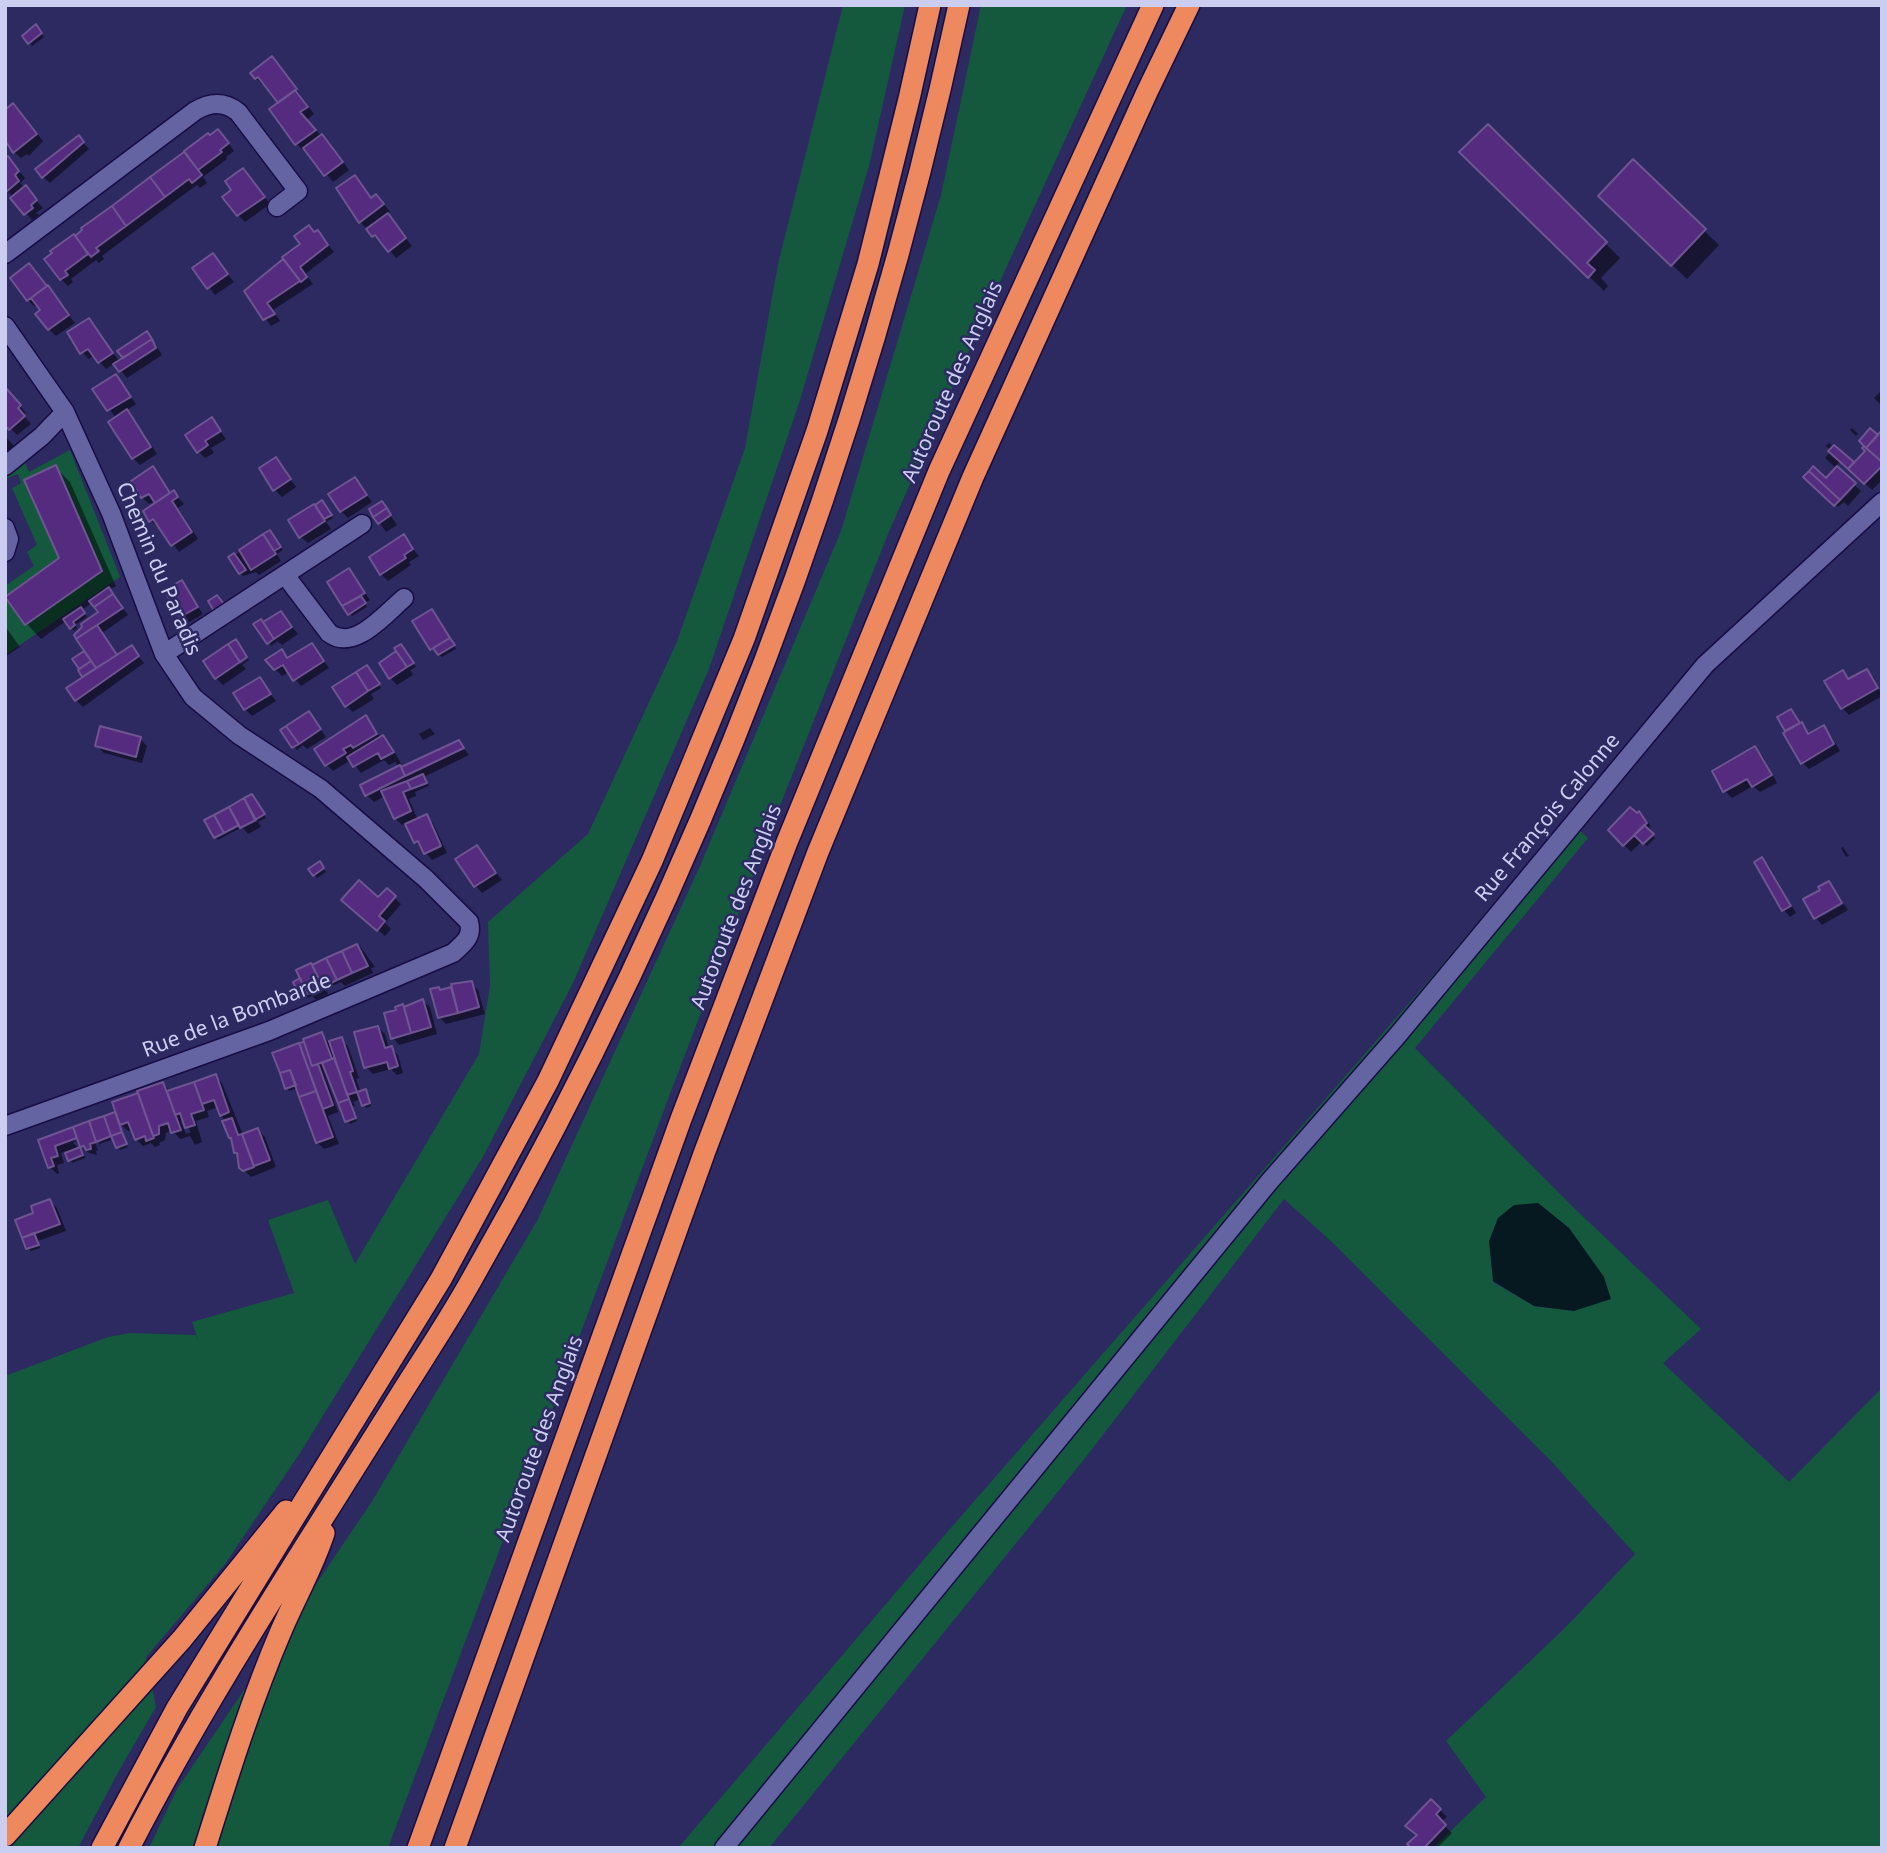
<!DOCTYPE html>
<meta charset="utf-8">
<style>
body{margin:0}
#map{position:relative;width:1887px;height:1853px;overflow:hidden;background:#2d2961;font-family:"Noto Sans",sans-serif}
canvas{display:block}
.frame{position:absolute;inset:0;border:7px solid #cccef1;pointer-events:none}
</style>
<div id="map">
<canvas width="1887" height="1853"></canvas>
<div class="frame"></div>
</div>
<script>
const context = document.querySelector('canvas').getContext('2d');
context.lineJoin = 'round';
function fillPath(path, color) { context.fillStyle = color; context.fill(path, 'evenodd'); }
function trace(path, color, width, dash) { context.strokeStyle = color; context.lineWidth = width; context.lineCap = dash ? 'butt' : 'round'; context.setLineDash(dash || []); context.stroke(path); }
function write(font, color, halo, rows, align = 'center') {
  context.font = font + ' "Noto Sans",sans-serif'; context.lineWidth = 5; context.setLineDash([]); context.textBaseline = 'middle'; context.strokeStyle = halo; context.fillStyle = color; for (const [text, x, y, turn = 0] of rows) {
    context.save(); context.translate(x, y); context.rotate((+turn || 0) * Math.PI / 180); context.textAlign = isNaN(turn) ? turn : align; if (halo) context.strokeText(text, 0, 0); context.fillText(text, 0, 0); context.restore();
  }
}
const green = new Path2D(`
 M843,5H905L869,166L800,400L709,669L573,983L484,1155L300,1453L225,1564L146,1657L156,1707L121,1767L78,1848H5V1376L108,1337L130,1333L196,1335L199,1342L192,1322L294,1293L268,1220L328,1200L355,1264L479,1054L490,986L488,922L588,834L676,644L745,448L778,264Z
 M981,5H1127L985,314L888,534L779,808L673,1086L388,1848H149L177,1789L371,1503L538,1219L700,866L841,531L941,195Z
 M70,450L120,577L5,655V586L34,566L27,552L37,545L12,488L21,483L18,474L5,479L12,470L24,460L29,472Z
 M1566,818L1588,838L1415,1048L1569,1203L1701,1329L1663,1363L1789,1482L1882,1388V1848H1433L1486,1797L1446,1741L1567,1626L1635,1554L1551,1461L1334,1244L1284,1199L1086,1457L769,1848H678L949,1530L1423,987ZM1538,1203L1569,1228L1604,1277L1574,1311L1534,1306L1493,1282Z`);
const water = new Path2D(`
 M1538,1203L1569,1228L1604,1277L1611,1299L1574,1311L1534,1306L1493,1281L1489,1241L1498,1218L1514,1205Z`);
const shadow = new Path2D(`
 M39,30L44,37L32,46L24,36Z
 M279,65L314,114L306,120L329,144L349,170L333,182L306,149L303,150L297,144L280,104L265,83L263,85L256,78Z
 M20,112L43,141L29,156L27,154L21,158L14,152Z
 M1488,126L1620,258L1601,278L1608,286L1604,291L1462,152Z
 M208,136L225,138L234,151L226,157L227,159L203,177L207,183L200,188L197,185L171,204L102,256L104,259L99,263L96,260L71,279L73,282L68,286L61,279L75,238L84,229Z
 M79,138L89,149L50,183L43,177Z
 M5,161L14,165L25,178L20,183L43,208L36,213L39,215L32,220L5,188Z
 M1633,162L1719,245L1687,279L1615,210Z
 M243,170L270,204L245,222L238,215L234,191Z
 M355,177L372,199L376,196L383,203L390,212L387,214L412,246L396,258L382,241L380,242L360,222Z
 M318,232L334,252L305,274L313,284L273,310L280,321L271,326L246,291Z
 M213,255L234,282L215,295L195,268Z
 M29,265L75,323L56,336L49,329L38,304L35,307L28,300Z
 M89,320L120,362L150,336L162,355L127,378L115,363L106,369L94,355L89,359L82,352Z
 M116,376L136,404L126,411L133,418L157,454L140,465L133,458L116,418L95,390Z
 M1882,390V406L1874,398Z
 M11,395L26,413L23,415L31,424L17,435L5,423Z
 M212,419L226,439L211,448L214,453L205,458L198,451Z
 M1852,428L1858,434L1856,436L1850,430Z
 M1882,433V480L1872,490L1841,461L1835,467L1861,491L1848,506L1844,502L1838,507L1806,477L1827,480L1837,469L1825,458L1831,451L1826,446L1829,443L1854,465Z
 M8,439L14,446L5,454V441Z
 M276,459L296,487L282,497L275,490Z
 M56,468L70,482L116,586L109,590L128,615L102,633L118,656L131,647L144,663L83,707L76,700L85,678L75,659L84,653L91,658L76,635L100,612L93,602L82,610L87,617L75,625L77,628L74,631L66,621L41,639L27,624L8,597L61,559Z
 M152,469L171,494L174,493L184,504L178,508L198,539L179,552L160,526L158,527L151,521L157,504L155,501L149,504L142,497Z
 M355,479L372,502L348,518L341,511Z
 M322,503L333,518L326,522L331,529L308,543L301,537L314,507Z
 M384,506L397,525L386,532L371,510Z
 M273,535L283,550L277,554L281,561L259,575L256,572L243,576L230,558L263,537Z
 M403,537L419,556L409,562L411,565L388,581L381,574Z
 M349,571L370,600L365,603L367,607L352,616L330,582Z
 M181,583L203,614L188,623L181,616Z
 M281,613L298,634L282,645L278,641L271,646L263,623Z
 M5,626L20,647L5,657Z
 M452,639L456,649L442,657L433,650Z
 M312,645L329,668L301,686L289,672L282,676L275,669L281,651L289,659Z
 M404,649L416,667L410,670L413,675L397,685L390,678L403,657Z
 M248,659L249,660L242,665L246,669L223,685L216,678L240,660V664Z
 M370,670L381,688L371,694L374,699L353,712L346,706Z
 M1867,671L1874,678L1882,696L1849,715L1842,708V672L1849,679Z
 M259,679L276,701L252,716L245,709Z
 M309,713L326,737L307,749L303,745L297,750L294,747Z
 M1794,714L1800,725L1810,735L1823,727L1830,734L1840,751L1809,769L1802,762L1779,718Z
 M366,718L381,738L383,737L390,744L399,760L401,764L398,766L401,769L459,743L469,755L424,777L429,786L415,792L416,796L409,799L418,820L426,816L433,823L447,853L432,860L416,842L407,823L402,825L395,818L385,796L374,802L367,795L362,786L399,767L395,762L389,765L384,760L361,773L351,760L333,771L326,764Z
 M430,728L435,734L423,740L419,734Z
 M140,739L147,746L142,763L104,753L97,746Z
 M1755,749L1762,755L1777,783L1760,792L1753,786L1732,798L1725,791L1714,772Z
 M255,799L266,818L258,822L261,827L248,834L242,827L218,840L215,837Z
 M1639,813L1651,826L1649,827L1652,831L1650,833L1655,838L1647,846L1642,841L1631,852L1610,830Z
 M476,847L502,880L482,893L476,886Z
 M1843,847L1849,856L1846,857L1841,848Z
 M1762,859L1769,866L1796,913L1790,917L1784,910Z
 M322,867L326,872L317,878L310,869Z
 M1829,883L1842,901L1815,917Z
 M387,890L401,904L385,923L391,929L385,936L351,907L378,900Z
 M1844,904L1848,910L1822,925L1817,919Z
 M359,945L375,967L371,968L373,973L345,986L341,982L326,989L328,994L316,1000L312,996L305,999L302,996V979L313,967Z
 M471,983L478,990L485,1014L446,1024L439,1017L441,991L459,984Z
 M423,1001L430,1007L437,1034L399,1045L393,1038L397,1008L418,1005Z
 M378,1028L385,1034L389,1049L391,1048L398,1055L403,1073L397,1075L391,1069L373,1074L366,1067Z
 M321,1034L329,1043L341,1039L348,1046L359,1078L356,1079L361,1093L365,1091L368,1094L371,1106L366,1108L361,1099L353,1102L355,1106L352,1107L357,1121L350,1124L326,1067L323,1068L338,1112L328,1116L339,1144L324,1149L317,1142L298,1088L289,1091L287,1088L274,1054L306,1043Z
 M215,1076L222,1083L243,1135L258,1130L265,1137L276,1167L251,1177L241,1167L239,1155L235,1152L233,1140L225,1123L229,1119H223L219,1107L207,1111L209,1117L196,1121L202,1142L195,1145L190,1136L180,1139L172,1130L166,1133L165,1140L159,1143L160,1145L155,1147L151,1143L143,1146L136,1139L133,1130L128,1131L119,1123L128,1147L120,1150L114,1139L100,1144L101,1149L94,1129H90L98,1150L96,1151L97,1155L89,1153L76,1140L73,1143L83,1152L85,1158L72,1163L66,1151L61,1153L64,1163L57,1165L59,1173L57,1174L50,1167L40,1141L114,1114L119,1119L163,1084L171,1092ZM184,1121L191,1132L186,1134L181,1122Z
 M50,1201L57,1208L66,1231L38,1241L40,1248L31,1251L28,1248L36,1214Z
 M1431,1801L1447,1817L1441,1822L1452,1833L1437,1848H1413Z`);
const building = new Path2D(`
 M36,24L42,33L28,44L22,36Z
 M272,56L297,89L278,103L258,77L255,79L250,73Z
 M295,90L308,107L300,112L316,130L295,145L269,109Z
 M13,103L37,134L13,153L5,140V110Z
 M1488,124L1607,242L1587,263L1595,270L1588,278L1459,152Z
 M218,129L229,143L220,150L222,152L198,170L184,151L208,133L210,135Z
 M322,134L343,162L324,176L303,148Z
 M79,135L84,142L42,178L35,169Z
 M184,152L202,175L192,183L189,179L165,197L150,177Z
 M8,156L19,171L15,175L19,181L6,192L5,158Z
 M1633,159L1706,229L1671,266L1598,196Z
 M243,168L265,197L237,216L222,197L231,190L225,181Z
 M355,175L371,198L376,194L384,204L359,223L336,188Z
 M150,177L165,197L126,226L112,206Z
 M26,185L37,200L31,205L33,208L24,215L10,198Z
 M112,206L126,226L96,248L99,251L91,257L75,236L82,230L81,228Z
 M388,213L406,238L388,252L375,235L372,237L366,229Z
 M309,225L314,232L318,230L328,245L300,267L307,277L301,282L282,257L300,244L294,236Z
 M74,234L88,254L65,271L68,275L60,280L44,259L52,253L50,251Z
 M213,253L228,274L207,289L192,268Z
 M283,259L300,281L267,303L275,314L263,320L244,291Z
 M29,263L47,286L27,301L10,278Z
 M48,285L69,315L48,330L35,314L40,310L31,298Z
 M89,318L113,353L98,363L88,349L80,354L67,332Z
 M147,331L152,339L123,358L117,351Z
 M152,339L156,348L119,372L113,364Z
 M116,374L131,397L107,411L92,389Z
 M5,387L21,405L18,408L25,416L9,430L5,425Z
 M127,409L151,447L132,459L108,422Z
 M212,417L221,431L205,441L208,445L197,453L185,435Z
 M1870,428L1878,435L1866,448L1859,441Z
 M1882,430V462L1866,448Z
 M1834,445L1854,462L1848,469L1828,451Z
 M1864,446L1882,462V466L1864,484L1848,469L1865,451L1862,448Z
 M276,457L291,479L273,491L259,468Z
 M56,465L102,571L25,625L5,597L59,558L24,480Z
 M153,466L170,493L155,503L149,494L141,498L131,481Z
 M1813,466L1826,478L1837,466L1856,483L1840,500L1809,471Z
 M1809,471L1840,500L1834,506L1803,477Z
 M355,477L367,495L340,512L328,494Z
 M174,490L178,497L172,501L192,532L171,546L153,519L149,522L143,511Z
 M322,500L332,515L324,519L315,505Z
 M382,501L387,508L373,517L369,509Z
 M314,504L325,521L299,538L288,520Z
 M387,508L391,515L378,524L373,517Z
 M270,530L281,547L274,551L263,534Z
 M263,534L276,554L251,570L239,550Z
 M404,534L413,549L404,555L406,558L380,575L369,557Z
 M234,553L246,570L239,574L228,557Z
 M349,568L365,593L342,606L327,582Z
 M182,580L198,607L180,617L164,590Z
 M109,587L113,594L94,607L89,601Z
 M113,594L123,608L76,639L74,635L82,627L81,624L98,612L94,607Z
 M217,595L224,604L214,611L208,601Z
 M361,596L366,603L348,615L342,606Z
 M81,607L85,613L73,622L75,625L70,629L63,619Z
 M432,609L450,638L430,650L412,621Z
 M281,611L292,627L274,639L263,622Z
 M261,619L274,639L267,644L253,624Z
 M97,625L117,655L96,668L76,639Z
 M450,638L455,645L438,655L433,648Z
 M236,639L247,657L240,662L228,644Z
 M312,643L324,661L293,681L283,665L274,670L265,660L282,649L287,658Z
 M228,644L240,662L215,679L203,661Z
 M401,644L414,663L407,667L394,648Z
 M132,645L139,656L75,701L66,688Z
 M84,651L91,661L79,669L72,659Z
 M396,651L407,667L389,679L379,663Z
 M91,661L96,668L82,677L78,670Z
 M367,665L380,684L368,691L356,672Z
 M1867,669L1878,688L1841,709L1824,681L1843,670L1848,679Z
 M356,672L368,691L345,707L332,687Z
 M260,677L271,694L244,710L233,693Z
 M1791,709L1800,723L1785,731L1777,717Z
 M309,711L321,729L299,744L286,726Z
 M366,715L377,734L353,748L351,745L343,749L346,753L325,766L314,749Z
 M1802,722L1808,734L1824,725L1834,744L1801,764L1783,733Z
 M100,726L141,737L136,757L95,746Z
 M286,726L299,744L292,748L280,730Z
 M383,735L394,752L381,759L378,753L353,767L347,757Z
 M459,740L464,748L405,776L401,767Z
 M1755,746L1772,775L1752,787L1747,779L1723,792L1712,771Z
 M400,765L405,776L365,796L360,785Z
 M423,774L427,783L411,789L407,781Z
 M407,781L411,789L403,792L411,811L394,819L381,791Z
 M252,794L265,814L255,820L244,798Z
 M244,798L256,820L240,828L229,807Z
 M229,807L239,825L224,833L214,815Z
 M1630,807L1637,813L1639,811L1647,823L1623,846L1608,830Z
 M427,814L441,846L424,854L418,841L414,843L405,824Z
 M214,815L224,833L214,838L204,820Z
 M1644,825L1654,834L1643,844L1634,835Z
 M477,845L496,873L474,887L455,859Z
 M1762,857L1791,906L1782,911L1754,862Z
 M320,861L324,868L313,876L308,869Z
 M359,880L378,897L387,888L396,896L379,916L385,921L377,931L341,900Z
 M1829,881L1842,903L1814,919L1803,899L1820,890L1818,887Z
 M357,944L368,966L352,973L342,951Z
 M342,951L352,973L337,980L326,958Z
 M326,958L337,980L323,987L312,965Z
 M311,963L323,987L307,994L296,970Z
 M300,978L307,994L300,997L293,982Z
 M472,981L479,1007L458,1013L451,984Z
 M439,987L440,990L451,987L458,1013L438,1018L430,989Z
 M423,999L431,1027L411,1033L404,1007Z
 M403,1004L411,1033L391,1039L384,1013L396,1010L395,1007Z
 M378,1026L385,1048L392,1046L398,1066L389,1069L387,1062L364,1068L354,1032Z
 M322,1032L332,1059L312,1066L303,1039Z
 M342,1037L353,1071L350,1072L357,1092L347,1095L329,1041Z
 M304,1042L312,1066L318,1064L333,1105L323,1109L299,1043Z
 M299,1043L316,1091L299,1097L290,1070L280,1073L272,1053Z
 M334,1058L349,1099L338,1103L322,1063Z
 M290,1070L296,1085L285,1089L280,1073Z
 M216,1074L229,1112L220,1116L214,1100L202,1104L194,1082Z
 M163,1082L181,1130L171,1133L168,1123L159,1126V1134L153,1136L137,1091Z
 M194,1082L204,1110L191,1114L195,1125L185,1128L180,1113L175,1115L167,1091Z
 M366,1089L370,1103L362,1106L357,1092Z
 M316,1091L333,1137L316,1143L299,1097Z
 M138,1093L154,1138L146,1141L145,1136L135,1140L128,1122L120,1125L112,1102Z
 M349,1099L356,1118L345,1122L338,1103Z
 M115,1112L122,1132L111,1136L104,1116Z
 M104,1116L111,1136L96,1142L89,1121Z
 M232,1118L238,1135L242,1134L254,1167L243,1171L239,1168L237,1153H234L231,1138H229L222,1121Z
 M89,1121L96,1142L90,1144L91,1149L86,1150L84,1146L80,1147L73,1127Z
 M73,1127L77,1138L55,1146L58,1156L51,1158L54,1166L48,1168L38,1140Z
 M258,1128L270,1160L254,1166L242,1134Z
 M122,1132L127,1144L116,1148L111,1136Z
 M80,1147L83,1155L68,1161L65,1153Z
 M50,1199L60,1224L22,1238L15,1220L33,1213L31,1206Z
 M34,1233L39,1245L26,1249L22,1238Z
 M1431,1799L1441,1809L1436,1814L1446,1825L1424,1848H1411L1407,1844L1417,1835L1405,1826Z`);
const minor = new Path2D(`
 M5,254L195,111C210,102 224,101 238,112L298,191L277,207
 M5,326L65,412L111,513L164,654L193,697L239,735L321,789L426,879L469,922C473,937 464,943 453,953L269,1031L5,1126
 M5,466L42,436L65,412
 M5,528L9,539L5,552
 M285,575L329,633C354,652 384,615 404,598
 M164,654L362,524
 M724,1848L1269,1182L1397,1036L1705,665L1882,502`);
const highway = new Path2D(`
 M5,1836L182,1639L286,1511
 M102,1848L177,1708L441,1279L548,1081L652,861L744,639L817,431L868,264L909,99L930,5
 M129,1848C207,1696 301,1554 391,1410C418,1366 447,1324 472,1279C699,882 863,453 959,5
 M205,1848C228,1775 251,1701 281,1631C295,1598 313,1567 324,1533
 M418,1848L681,1119L787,842L939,471L1153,5
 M455,1848L705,1151L818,852L973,477L1147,92L1189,5`);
const streetNames = [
 ["Autoroute des Anglais",953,382,-66],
 ["Chemin du Paradis",158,569,67],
 ["Rue François Calonne",1548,818,-50],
 ["Autoroute des Anglais",737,907,-69],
 ["Rue de la Bombarde",237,1016,-21],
 ["Autoroute des Anglais",540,1439,-70]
];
fillPath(green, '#14593e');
fillPath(water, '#071920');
fillPath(shadow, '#0007');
fillPath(building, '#542b7f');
trace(building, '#6e5591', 2);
trace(minor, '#170d44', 21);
trace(highway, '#170d44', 24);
trace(minor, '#6464a2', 18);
trace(highway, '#ed885f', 21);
write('21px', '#cccef1', '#2d2961', streetNames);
</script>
